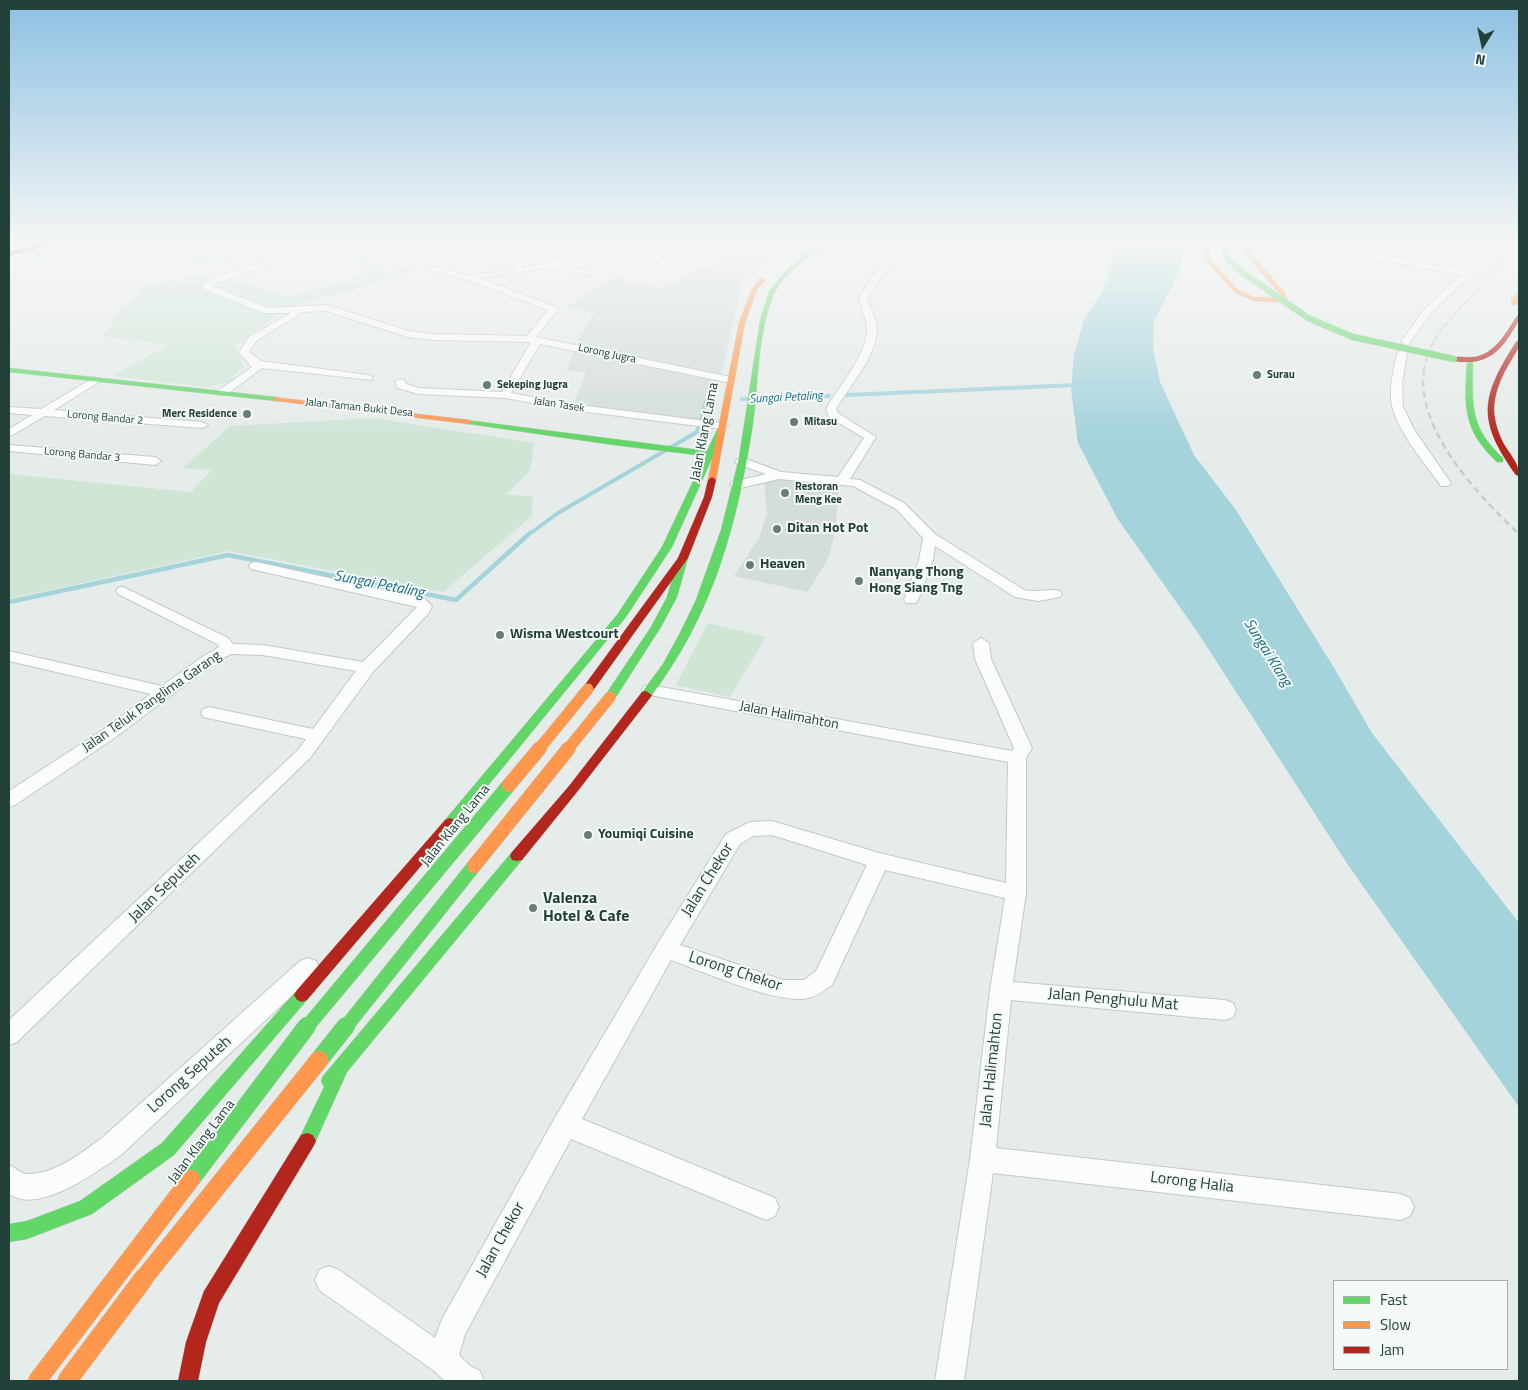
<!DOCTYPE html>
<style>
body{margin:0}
#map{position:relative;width:1528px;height:1390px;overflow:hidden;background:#e6ece9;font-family:"Titillium Web",sans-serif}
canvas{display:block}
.frame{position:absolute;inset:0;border:10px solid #22413a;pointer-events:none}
.legend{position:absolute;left:1333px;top:1280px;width:175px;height:90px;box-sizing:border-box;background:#f5faf8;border:1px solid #a1b0ac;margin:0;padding:6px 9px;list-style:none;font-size:15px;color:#22413a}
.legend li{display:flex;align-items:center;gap:10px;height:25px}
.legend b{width:25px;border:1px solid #a1b0ac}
.north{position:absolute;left:1458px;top:20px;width:50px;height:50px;-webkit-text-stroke:4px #f5faf8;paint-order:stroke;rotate:190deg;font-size:14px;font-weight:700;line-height:20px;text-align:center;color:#22413a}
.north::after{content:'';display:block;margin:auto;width:18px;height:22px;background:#22413a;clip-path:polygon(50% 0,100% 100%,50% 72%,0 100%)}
</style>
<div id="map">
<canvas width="1528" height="1390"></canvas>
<div class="frame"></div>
<ul class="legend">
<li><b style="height:6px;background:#63d668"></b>Fast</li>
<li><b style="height:6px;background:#ff974d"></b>Slow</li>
<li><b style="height:6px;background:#b3261e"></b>Jam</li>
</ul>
<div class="north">N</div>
</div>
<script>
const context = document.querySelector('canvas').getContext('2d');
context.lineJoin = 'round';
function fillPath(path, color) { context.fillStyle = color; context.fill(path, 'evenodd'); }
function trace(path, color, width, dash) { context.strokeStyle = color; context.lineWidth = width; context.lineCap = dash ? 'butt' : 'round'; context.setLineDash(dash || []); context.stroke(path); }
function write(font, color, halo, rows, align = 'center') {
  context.font = font + ' "Titillium Web",sans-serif'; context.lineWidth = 4; context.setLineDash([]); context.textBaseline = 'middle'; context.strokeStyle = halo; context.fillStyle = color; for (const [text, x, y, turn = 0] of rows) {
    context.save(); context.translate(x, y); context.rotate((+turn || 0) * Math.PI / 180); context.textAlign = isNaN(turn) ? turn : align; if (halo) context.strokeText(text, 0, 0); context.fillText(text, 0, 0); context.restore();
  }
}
const built = new Path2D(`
 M714,243H789L742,282L711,422L573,405L586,372L566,371L579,338L594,313L566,307L613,277L659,287L725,261L701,253Z
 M828,243H866L854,257L813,258Z
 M781,477L839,483L836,526L829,557L808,592L734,576L759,538L767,513L764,481Z`);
const green = new Path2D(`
 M170,243H202L218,249L251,243H267L294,248L308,243H365L351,247L385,273L410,268L417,269L353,290L291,306L235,346L244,366L227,383L206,387L112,376L168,345L104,336L121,308L142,291L140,287L210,275L235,280L289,297L373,272L345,256L324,251L301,258L282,253L258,261L240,259L195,265Z
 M972,243H997L986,256L964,253Z
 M63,246L81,253L37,264L19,257Z
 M373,418L534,443L530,471L506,495L533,496L532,516L443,592L229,551L9,599V474L191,492L212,470L183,468L230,426Z
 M708,623L766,637L730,697L676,685Z`);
const water = new Path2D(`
 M1119,243H1186L1180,270L1154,322L1153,347L1160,382L1194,455L1236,510L1333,666L1372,733L1519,923V1107L1348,865L1198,633L1117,518L1078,443L1071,390L1074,354L1084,320L1102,292Z`);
const streamFar1 = new Path2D(`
 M847,395L1077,385
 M742,399L829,396
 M701,419L706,401H711
 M528,535L558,513L697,432L698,427`);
const stream = new Path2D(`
 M9,602L228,555L456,600L530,533`);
const street = new Path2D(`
 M23,243H38L9,251V247Z
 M324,243H337L216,283L212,286L268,308L327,305L409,331L432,334L527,336L548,310L465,279L428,270V266L469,275L517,269L498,243H506L524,268L566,258L592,244H598V248L586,256L563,264L590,272V276L554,267L479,278L556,307L558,309L536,337L731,377L736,380L731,383L540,344L511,393L571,404L722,423L728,426L722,429L571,410L505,398L419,394L397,388L395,382L400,379L404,380L406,384L419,388L502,392L531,342L432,340L408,337L326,311L303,312L256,341L249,352L261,361L368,375L372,376V380L262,368L226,395H218V391L252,367L239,353L249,337L291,313H264L203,289V285L210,279Z
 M705,243H717L659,268L652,266Z
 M905,243H914L876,284L867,297C870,308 877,319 877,330C876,358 849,386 836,409L838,413L876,437L850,479L860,480L904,503L935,534L1024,590C1037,593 1050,588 1060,591L1062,594L1060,597L1038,601L1015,597L935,546L933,560L918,600L916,603H906L904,600L919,560L923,538L896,509L853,486L779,479L736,489L730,485L732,482L766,474L737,464L735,461L741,457L781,472L838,477L864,438L829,417L826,409C838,388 869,352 867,327C866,317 861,307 859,297L870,280Z
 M1248,243C1322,243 1394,258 1466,271L1478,258L1485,243H1493L1484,261L1429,315L1409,344L1406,345L1401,342L1423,311L1461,275L1364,257Z
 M1402,350L1407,353L1402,384L1403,407L1415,431L1451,483L1449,486H1441C1425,463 1393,427 1391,399C1390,384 1394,368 1397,353Z
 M95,377L100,380L99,382L54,410L202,422L208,425L202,428L45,416L9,437V429L32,415L9,413V407L41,409Z
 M9,445L155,457L161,461L155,465L9,451Z
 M256,562L425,599L432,606L428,614L373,672L310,758L17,1042L9,1045V1020L298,750L306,739L203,717L201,713L203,709L209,707L313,729L356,671L263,655L231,654L214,663L116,737L15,805L9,807V791L104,729L151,694L9,661V651L162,686L202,657L219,647L217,644L118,594L116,591L118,588L123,587L228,638L233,644L263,645L363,662L417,607L251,569L249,566L251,563Z
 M981,638L989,643L991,659L1032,748L1026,758V893L1013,982L1225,1000L1233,1003L1236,1010L1233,1017L1225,1020L1011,1000L996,1148L1401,1194L1410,1198L1414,1207L1410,1216L1401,1220L993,1173L964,1381H935L970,1159L990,990L1005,898L885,870L832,985C824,990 817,997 808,998C778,1005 704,972 671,960L582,1119L775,1198L779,1207L775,1216L766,1220L571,1139L465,1334L459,1355L470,1366L480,1371L484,1381H445L433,1370L319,1290L315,1280L319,1270L329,1266L339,1270L435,1338L442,1319L556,1116L658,943L726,834L750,822L772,821L879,853L1006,883L1008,762L650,695L644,694L642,690L644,686L650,685L1012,751L1014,748L975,659L973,643ZM772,835L867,865L816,971L804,980H783L680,945L740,844L753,836Z
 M308,958L316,961L319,967L316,973L121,1155C96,1172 39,1215 9,1194V1165C14,1167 21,1173 26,1174C55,1175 81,1153 103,1137L300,961Z`);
const fast = new Path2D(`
 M817,243H823C809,258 783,274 775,292C757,332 759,380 753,423C742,495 725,569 691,633C679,656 665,677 650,698H642L640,695L663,664L680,633L696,600L721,530L739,458L760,321L769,291L785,272Z
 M1470,361L1473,363C1472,405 1470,428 1503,458V462H1497C1463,430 1464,407 1467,363Z
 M9,368L276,397L280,399L276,401L9,372Z
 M466,420L707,451L718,428L725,430L672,547L626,617L455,826L450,828L445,826L444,823L445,820L617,615L662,547L705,456L614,445L469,424H466Z
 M683,555L688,558L677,597L661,627L614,700H606L604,697L651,627L667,597L678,558Z
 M517,851L522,852L524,856L522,860L347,1072L313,1147L307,1149L301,1147L298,1141L324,1087L321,1081L323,1076L512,852Z
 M302,988L307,990L310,995L307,1000L174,1155L92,1214L27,1239L9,1242V1224L27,1221L80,1201L162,1143L297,990Z`);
const slow = new Path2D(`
 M1203,243H1209L1210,259L1238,290L1254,297L1280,298V294L1244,253L1239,243H1245L1249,251L1285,293L1287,298L1281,302L1253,301L1234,292L1204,259Z
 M761,278L766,279L757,290L745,323L716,480L712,483L708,480L739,323L751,290Z
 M1519,292L1517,304L1512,305L1511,300Z
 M273,397L469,420L473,422L469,424L276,401H273Z
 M144,1269L151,1271L153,1278L151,1285L79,1381H57L60,1374L137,1271Z`);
const jam = new Path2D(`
 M48,243H59L9,256V252Z
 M1519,315C1519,322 1516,326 1512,332C1501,350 1488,363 1465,362C1460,362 1455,362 1451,359C1456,355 1466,358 1473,357C1495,355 1506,332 1517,316Z
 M1519,340C1520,349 1515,353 1511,361C1502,375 1495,391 1494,408C1494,418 1497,429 1501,438C1506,451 1520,462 1519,476L1516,475C1477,420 1480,398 1516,342Z
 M712,477L716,480L712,497L688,558L592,692H584L582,689L584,686L678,558L704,497L708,480Z
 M646,691L652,695L650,698L577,792L522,860L517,861L512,860L510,856L512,852L569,786L642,692Z
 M450,818L455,820L456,823L455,826L307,1000L302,1002L297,1000L294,995L297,990L445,820Z
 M307,1133L313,1135L316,1141L313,1147L219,1303L206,1342L198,1381H178L186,1342L204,1291L301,1135Z`);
const railFar1 = new Path2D(`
 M1424,370C1431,319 1488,296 1507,243`);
const rail = new Path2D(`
 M1424,369C1415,430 1479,496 1519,534`);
const fastBridgeFar2 = new Path2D(`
 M1222,243L1229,260L1242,272L1308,318L1353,337L1454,359`);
const fastBridgeFar1 = new Path2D(`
 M306,1028L509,785
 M345,1028L474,866`);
const fastBridge = new Path2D(`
 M319,1060L346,1026
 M191,1179L307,1026`);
const slowBridgeFar2 = new Path2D(`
 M539,749L588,689
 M568,749L610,697`);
const slowBridgeFar1 = new Path2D(`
 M509,785L540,748
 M474,866L569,748`);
const slowBridge = new Path2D(`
 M144,1278L319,1060
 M37,1381L191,1179`);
const markers = [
 [1257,375,5,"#677d77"],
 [487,385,5,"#677d77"],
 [247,414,5,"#677d77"],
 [794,422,5,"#677d77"],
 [785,493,5,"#677d77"],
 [777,529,5,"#677d77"],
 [750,565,5,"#677d77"],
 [859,581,5,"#677d77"],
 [500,635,5,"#677d77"],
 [588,835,5,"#677d77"],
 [533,908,5,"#677d77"]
];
const farStreetnames = [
 ["Lorong Jugra",607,354,12],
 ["Jalan Tasek",559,405,9],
 ["Jalan Taman Bukit Desa",359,408,6],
 ["Lorong Bandar 2",105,418,5],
 ["Lorong Bandar 3",82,455,5]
];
const farPoinames = [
 ["Surau",1267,375],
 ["Sekeping Jugra",497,385],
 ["Merc Residence",237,414,"right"],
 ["Mitasu",804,422],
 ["Restoran",795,487],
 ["Meng Kee",795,500]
];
const farWaternames = [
 ["Sungai Petaling",786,398,-3]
];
const streetNames = [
 ["Jalan Klang Lama",705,432,-79],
 ["Jalan Teluk Panglima Garang",152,702,-35],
 ["Jalan Halimahton",789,716,11],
 ["Jalan Klang Lama",456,826,-51],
 ["Jalan Klang Lama",202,1142,-53]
];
const poiNames = [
 ["Ditan Hot Pot",787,529],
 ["Heaven",760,565],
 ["Nanyang Thong",869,573],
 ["Hong Siang Tng",869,589],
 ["Wisma Westcourt",510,635],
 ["Youmiqi Cuisine",598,835]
];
const waterNames = [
 ["Sungai Petaling",379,585,11],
 ["Sungai Klang",1267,653,58]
];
const nearStreetnames = [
 ["Jalan Chekor",708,880,-58],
 ["Jalan Seputeh",165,888,-44],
 ["Lorong Chekor",735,972,18],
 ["Jalan Penghulu Mat",1113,1000,5],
 ["Jalan Halimahton",992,1070,-84],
 ["Lorong Seputeh",190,1075,-42],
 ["Lorong Halia",1192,1183,7],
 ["Jalan Chekor",501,1240,-61]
];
const nearPoinames = [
 ["Valenza",543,899],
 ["Hotel & Cafe",543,917]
];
fillPath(built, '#d4ddd9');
fillPath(green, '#cfe5d6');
fillPath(water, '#a5d3dc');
trace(streamFar1, '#a5d3dc', 4);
trace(stream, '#a5d3dc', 4.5);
trace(street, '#c3c9c7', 2);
trace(fast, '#c1cac7', 1);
trace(slow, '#c1cac7', 1);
trace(jam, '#c1cac7', 1);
fillPath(street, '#fbfcfc');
fillPath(fast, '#63d668');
fillPath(slow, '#ff974d');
fillPath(jam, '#b3261e');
trace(railFar1, '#c7cdcb', 2, [5.5, 2.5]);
trace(rail, '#c7cdcb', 2.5, [7, 4]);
trace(fastBridgeFar2, '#c1cac7', 7, []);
trace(fastBridgeFar1, '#c1cac7', 15, []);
trace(fastBridge, '#c1cac7', 19, []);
trace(slowBridgeFar2, '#c1cac7', 12, []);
trace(slowBridgeFar1, '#c1cac7', 15, []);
trace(slowBridge, '#c1cac7', 19, []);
trace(fastBridgeFar2, '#63d668', 6);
trace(fastBridgeFar1, '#63d668', 14);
trace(fastBridge, '#63d668', 18);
trace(slowBridgeFar2, '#ff974d', 11);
trace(slowBridgeFar1, '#ff974d', 14);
trace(slowBridge, '#ff974d', 18);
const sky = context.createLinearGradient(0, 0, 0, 438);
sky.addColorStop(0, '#8dc0e3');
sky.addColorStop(0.55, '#f4f6f5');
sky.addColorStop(1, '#f4f6f500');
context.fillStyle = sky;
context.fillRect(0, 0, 1528, 438);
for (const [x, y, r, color] of markers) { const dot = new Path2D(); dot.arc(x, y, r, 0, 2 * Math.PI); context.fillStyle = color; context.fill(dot); trace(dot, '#f5faf8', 2); }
write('11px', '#22413a', '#f5faf8', farStreetnames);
write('bold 11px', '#22413a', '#f5faf8', farPoinames, 'left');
write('italic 12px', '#176d82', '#f5faf8', farWaternames);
write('14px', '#22413a', '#f5faf8', streetNames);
write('bold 14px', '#22413a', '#f5faf8', poiNames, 'left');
write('italic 15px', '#176d82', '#f5faf8', waterNames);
write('16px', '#22413a', '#f5faf8', nearStreetnames);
write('bold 16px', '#22413a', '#f5faf8', nearPoinames, 'left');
</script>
